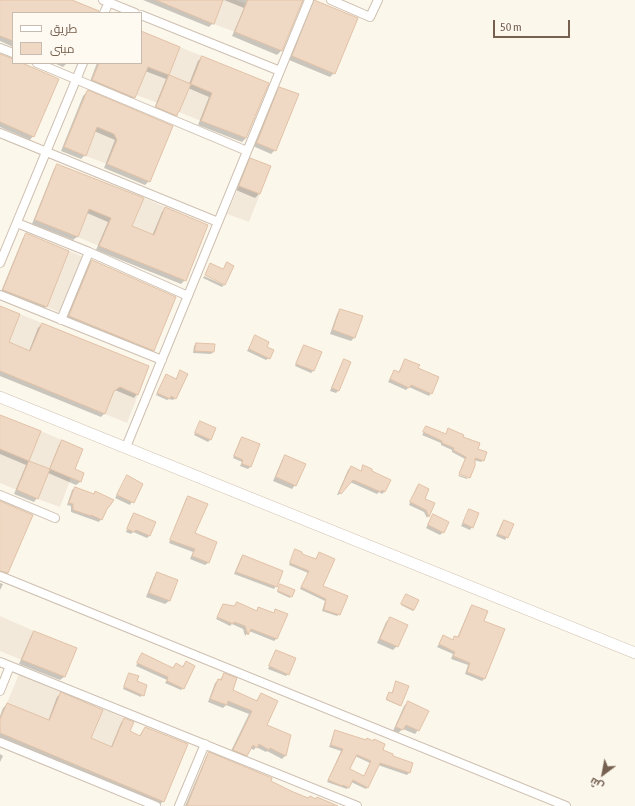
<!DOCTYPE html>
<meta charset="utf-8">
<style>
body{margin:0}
#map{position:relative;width:635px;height:806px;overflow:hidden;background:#fcf7eb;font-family:"Asap Condensed",Cairo,sans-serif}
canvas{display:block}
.legend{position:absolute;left:12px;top:12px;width:130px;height:52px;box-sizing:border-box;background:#fefaf2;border:1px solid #c8bcb1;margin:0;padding:5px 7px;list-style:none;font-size:12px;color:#76604f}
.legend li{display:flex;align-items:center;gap:8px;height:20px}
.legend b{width:20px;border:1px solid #c8bcb1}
.north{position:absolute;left:583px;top:754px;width:40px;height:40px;-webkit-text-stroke:3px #fefaf2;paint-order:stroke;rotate:212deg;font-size:11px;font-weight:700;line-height:16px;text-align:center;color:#76604f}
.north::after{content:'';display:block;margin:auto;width:14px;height:18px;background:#76604f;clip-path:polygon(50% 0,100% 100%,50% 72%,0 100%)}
.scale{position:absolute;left:493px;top:20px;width:77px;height:18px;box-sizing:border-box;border:2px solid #76604f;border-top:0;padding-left:5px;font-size:12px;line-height:14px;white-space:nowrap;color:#76604f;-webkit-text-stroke:3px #fefaf2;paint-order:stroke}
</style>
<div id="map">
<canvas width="635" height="806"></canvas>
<ul class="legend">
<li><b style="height:5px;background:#fff"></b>طريق</li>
<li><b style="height:11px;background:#f0d9c4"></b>مبنى</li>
</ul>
<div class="north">ش</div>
<div class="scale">50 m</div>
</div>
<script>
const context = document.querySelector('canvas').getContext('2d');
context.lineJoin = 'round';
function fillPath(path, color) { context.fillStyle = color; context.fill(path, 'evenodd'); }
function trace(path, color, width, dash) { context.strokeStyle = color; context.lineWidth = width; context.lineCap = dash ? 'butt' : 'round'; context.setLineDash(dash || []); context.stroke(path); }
const residential = new Path2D(`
 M223,0H236L247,4L235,32L214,24Z
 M180,47L202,56L191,84L212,93L201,121L179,112L191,84L158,103L136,95L148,67L169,75Z
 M97,127L118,136L107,164L86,156Z
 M239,186L260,194L249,222L227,214Z
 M144,198L165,207L154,235L132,227Z
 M89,209L111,218L99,246L78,237Z
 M69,251L91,260L68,316L47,307Z
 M20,314L42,323L30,351L9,342Z
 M117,386L138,395L127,423L105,414Z
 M41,431L62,440L50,469L71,478L60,507L38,499L50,469L29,461L17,490L0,483V449L29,461Z
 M0,616L34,631L22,660L0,651Z
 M19,674L61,692L49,720L7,703Z
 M103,709L124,718L112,747L91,738Z`);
const shadow = new Path2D(`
 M0,0H70L87,13H13V47L0,41Z
 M143,0H303L281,51L277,55L232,36L244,8L224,0L221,2L213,23L209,27Z
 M315,1L334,73L330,77L289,60L311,5Z
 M141,32L179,48L168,76L189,84L198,61L202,57L268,84L246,138L242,142L198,125L209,97L188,88L176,115L172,119L153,111L166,79L145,71L134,97L130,101L89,84L97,63H141Z
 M0,54L13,60V63H20L33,136L30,140L0,127Z
 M54,63H67L63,67Z
 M280,88L275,150L271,154L253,146L276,92Z
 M87,92L149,181L145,185L104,168L115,140L94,131L85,155L81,159L61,151L83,96Z
 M251,159L270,167L259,194L255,198L236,190L247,163Z
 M58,165L131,227L152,236L162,212L165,208L185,280L181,284L96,250L108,222L87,213L77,237L73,240L32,224L54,169Z
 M26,235L68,252L46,307L42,310L0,294L23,238Z
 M92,261L154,350L150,354L65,320L88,265Z
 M204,276L224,285L222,287L203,278Z
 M0,307L8,343L29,351L38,328L42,324L137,394L134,398L115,390L105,413L101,417L0,376Z
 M340,310L355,337L351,341L330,334L337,314Z
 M255,337L265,348L269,358L266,360L247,351Z
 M196,344L213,352L211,354L193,353L194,346Z
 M304,346L314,370L311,373L295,366L302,349Z
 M344,360L350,363L338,391L336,393L330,391L342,363Z
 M405,360L417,368L431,393L429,396L409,387L406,390L388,382L394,371L398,373Z
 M180,372L175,398L173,400L169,399L167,400L156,395L166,376L175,380Z
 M0,416L40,432L28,461L49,470L59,445L62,441L74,469L83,473L80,482L76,485L48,473L37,498L34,502L14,494L26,465L0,454Z
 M201,422L210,440L208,442L194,435Z
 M427,427L444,434L461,438L477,449L483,460L481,462L474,460L469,477L459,473L465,459L452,452V450L441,445V443L422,435Z
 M242,438L259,445L250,467L248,469L240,466L242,462L233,458L240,440Z
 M286,456L295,485L292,489L273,481L282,460Z
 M364,466L385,491L382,494L379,492L377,494L350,482L341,493L338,495H337L348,470L351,467L360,472Z
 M459,475L468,478L467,479L458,476Z
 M127,477L142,484L130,505L115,498Z
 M419,485L423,500L434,504L427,518L424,512L409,505L417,487Z
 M75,488L93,494L95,493L108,507L99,522L71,512V506L67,505L72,490Z
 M189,497L194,533L216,543L208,563L205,565L190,559L193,552L169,543L186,499Z
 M0,502L8,573L4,576L0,575Z
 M470,510L472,527L470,530L461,526Z
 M134,514L154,522L149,536L147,538L133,532L131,534L126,532L132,516Z
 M433,515L443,532L440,535L426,528Z
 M504,521L513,525L505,540L496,536L502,523Z
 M295,551L300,554L315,560L319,553L321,587L339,614L337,616L322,611L325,601L300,589L308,573L289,565Z
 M243,556L276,586L274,589L234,574L241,558Z
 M157,573L169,601L165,604L146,597L154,577Z
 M0,583L3,584L0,590Z
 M280,586L294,590L290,598L277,592Z
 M406,595L414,610L413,611L401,605Z
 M223,605L256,611L259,608L273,614L276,610L286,615L276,639L274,641L249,631L245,636L243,629L232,624L230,626L216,619Z
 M472,606L484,679L482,681L465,674L468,665L451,659L453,654L437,647L444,636L452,640L455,637L457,638L470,608Z
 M390,618L397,646L393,650L377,643L386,622Z
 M34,632L75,648L64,677L60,680L19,664L31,636Z
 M276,651L288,674L286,676L268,669L274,654Z
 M142,654L172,668L176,664L182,667L186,662L183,688L181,690L165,683L167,680L136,666Z
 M129,674L135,682L146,686L141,697L123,689Z
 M224,674L231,691L256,701L261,694L266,726L290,736L285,756L282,759L267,751L266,752L256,747L254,750L250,748L244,758L230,753L249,714L226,705L223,708L208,702L215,683L218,680L219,681Z
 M396,683L400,705V706L386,700L388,694H391Z
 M61,694L90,738L111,747L121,723L124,719L129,732L139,736L145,728L163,801L160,805L0,739V716L3,708L7,704L48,721L57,697Z
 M408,702L418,730L415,734L403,729L398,733L393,731L404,706Z
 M336,731L366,741L372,742L374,740L381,750L391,757L412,764L409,773L407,775L378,765L366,789L351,782L347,789L327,782L341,751L329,747L334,733ZM355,756L370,763L364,776L349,769Z
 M209,753L308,799H315L317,798L335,806H185L206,757Z
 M0,754L3,756L0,762Z`);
const building = new Path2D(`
 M0,0H72L99,11V13H13V41L0,36Z
 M156,0H223L214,24Z
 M248,0H303L282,51L235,32Z
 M314,0L358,18L335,74L292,56Z
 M141,31L180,47L169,75L148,67L135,98L92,80L99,63H141Z
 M0,54L13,59V63H22L59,79L34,137L0,122Z
 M202,56L269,83L246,138L201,121L212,93L191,84Z
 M169,75L191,84L179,112H178L177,116L156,107Z
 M279,87L299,94L276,151L257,143Z
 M88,90L173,126L150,182L107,164L117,140L114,134L97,127L86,156L64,147L87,91Z
 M250,158L271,166L260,194L239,186Z
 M57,164L144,198L132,226L154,235L165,207L208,225L186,281L99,246L111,218L89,209L78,237L35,220Z
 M26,233L69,251L47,307L3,290Z
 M92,260L176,297L154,351L69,316Z
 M227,262L234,266L225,285L205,275L210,263L223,269Z
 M0,306L20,314L9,342L30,351L42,323L149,366L138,395L120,387L114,391L105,414L0,371Z
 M340,309L363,316L355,338L333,330Z
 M255,335L269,342L267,347L274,350L270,359L249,349Z
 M196,343L215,344L214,352L195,351Z
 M304,345L322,352L314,371L296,364Z
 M344,359L351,362L339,391L332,388Z
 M405,359L420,365L418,368L439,377L432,394L411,385L409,388L390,379L394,370L399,372Z
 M180,370L188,374L176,399L171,396L170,399L157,393L166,374L176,379Z
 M0,415L41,431L29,461L0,449Z
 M200,421L216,428L211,440L195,433Z
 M426,426L446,434L448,428L464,435L463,437L480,443L478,449L487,452L484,461L475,458V466L470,478L459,474L466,457L453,450L454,448L442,443V441L423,432Z
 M242,437L260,444L251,467L242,464L243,460L234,456Z
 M62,440L83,449L75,469L84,473L81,482L50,469Z
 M285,455L306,464L296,486L276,477Z
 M29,461L50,469L38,499L17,490Z
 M363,465L372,469V471L391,480L385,492L382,490L381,492L353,480L341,494L339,492L351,466L361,471Z
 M127,475L143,484L134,503L117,495Z
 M419,484L429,489L425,499L435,503L429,517L426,510L410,502Z
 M75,487L94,494L95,491L114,500L109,507H108L102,520L91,515V516L73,510V504L69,503Z
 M188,496L208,504L195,533L217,542L209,563L192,556L195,549L170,540Z
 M0,501L33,515L8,573L0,571Z
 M469,509L479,513L473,528L463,523Z
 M134,513L156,522L150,536L136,530L134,532L127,529Z
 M433,514L449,522L444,533L428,525Z
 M504,520L514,524L508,538L498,534Z
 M295,549L302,552V554L316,559L319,552L335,559L323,586L348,596L340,615L324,610L326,599L301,587L309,571L290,563Z
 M243,555L283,571L277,587L236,572Z
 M157,572L178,580L170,601L149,593Z
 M280,584L295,590L292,597L278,591Z
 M406,594L419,600L414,610L401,604Z
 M237,602L257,611L258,607L274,613L275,609L288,614L277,639L251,629L248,635L245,626L234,622L233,624L217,617L223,604L234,606Z
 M472,605L488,611L484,621L505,629L485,679L467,672L470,663L453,656L455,652L439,644L443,635L453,640L454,636L458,637Z
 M390,617L408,625L398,647L380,639Z
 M34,631L77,648L65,677L22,660Z
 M276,650L296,658L289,675L269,666Z
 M142,653L173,668L176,663L183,667L186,661L195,666L184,689L167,681L168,677L137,663Z
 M129,673L139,676L137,681L147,685L144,696L124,687Z
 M224,673L237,678L233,690L257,701L261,693L278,701L267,725L291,735L286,756L270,748L269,750L259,744L257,748L253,745L247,756L233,750L252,711L228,701L227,705L210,699L218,679L221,680Z
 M396,681L409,686L401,706L386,699L389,692L392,693Z
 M61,692L103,710L91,738L112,747L124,718L134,722L130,731L140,736L145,727L188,744L164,802L0,733V719L7,703L49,720Z
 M408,701L429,711L419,731L406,725L403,730L396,727Z
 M335,730L366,740L367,738L373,741L374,739L385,744L383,750L393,754V756L413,763L410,773L380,763L368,788L353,780L349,788L343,785L342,786L328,780L343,749L331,745ZM357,755L371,761L364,776L350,769Z
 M209,752L272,778L271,781L291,791L308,798L310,796L316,799L317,797L338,806H187Z`);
const street = new Path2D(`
 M103,0L135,13
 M331,0L370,17L378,0
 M104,13L110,0
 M141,15L280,71
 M0,48L13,53
 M37,63L247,151
 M0,133L218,222
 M17,223L89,252L188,296
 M0,263L83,63
 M0,295L162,360
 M61,320L89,252
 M126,447L309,0
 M0,495L55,518
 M0,576L566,806
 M0,662L357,806
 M0,691L10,666
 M0,742L156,806
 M179,806L205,744`);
const secondary = new Path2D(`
 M0,397L635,653`);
fillPath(residential, '#f3e9da');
fillPath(shadow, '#0003');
fillPath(building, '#f0d9c4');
trace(building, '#e1c1a6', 1);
trace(street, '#cec0b1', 10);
trace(secondary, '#d0c0af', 12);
trace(street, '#fff', 8);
trace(secondary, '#fff', 11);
</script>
